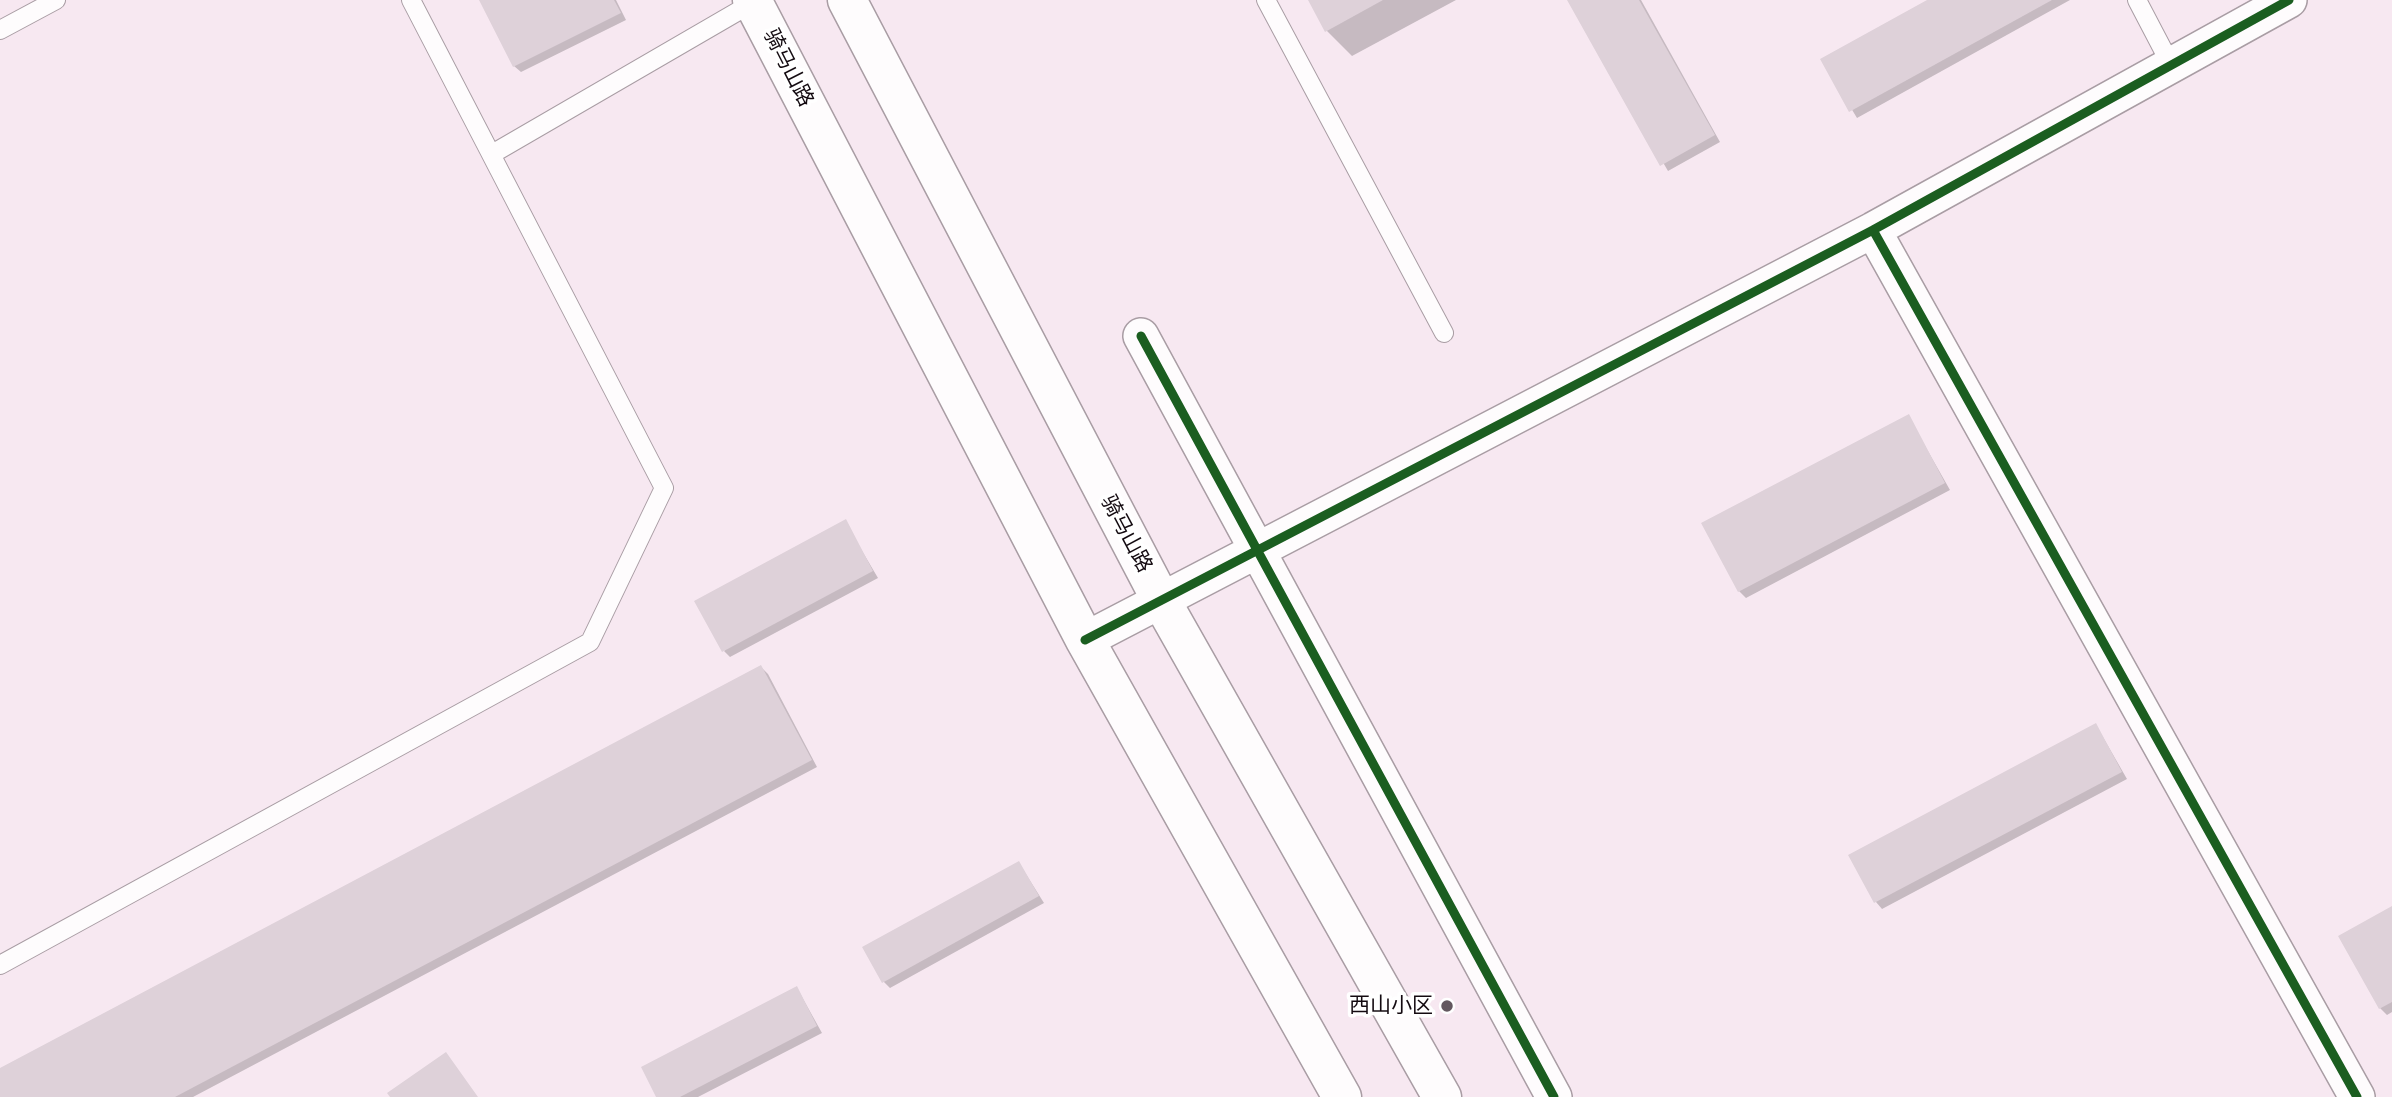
<!DOCTYPE html>
<meta charset="utf-8">
<style>
body{margin:0}
canvas{display:block;background:#f7e8f1}
</style>
<canvas width="2392" height="1097"></canvas>
<script>
const context = document.querySelector('canvas').getContext('2d');
context.lineJoin = 'round';
function fillPath(path, color) { context.fillStyle = color; context.fill(path, 'evenodd'); }
function trace(path, color, width, dash) { context.strokeStyle = color; context.lineWidth = width; context.lineCap = dash ? 'butt' : 'round'; context.setLineDash(dash || []); context.stroke(path); }
function write(font, color, halo, rows, align = 'center') {
  context.font = font + ' "Fira Sans","Noto Sans SC",sans-serif'; context.lineWidth = 7; context.setLineDash([]); context.textBaseline = 'middle'; context.strokeStyle = halo; context.fillStyle = color; for (const [text, x, y, turn = 0] of rows) {
    context.save(); context.translate(x, y); context.rotate((+turn || 0) * Math.PI / 180); context.textAlign = isNaN(turn) ? turn : align; if (halo) context.strokeText(text, 0, 0); context.fillText(text, 0, 0); context.restore();
  }
}
const shadow = new Path2D(`
 M481,0H616L626,20L521,72L514,66Z
 M1310,0H1456L1352,56L1326,30Z
 M1569,0H1641L1720,142L1668,171Z
 M1931,0H2070L1857,118L1822,60Z
 M1908,416L1950,490L1746,598L1739,591Z
 M845,522L878,578L730,657L724,651Z
 M761,667L768,674L817,767L193,1097H0V1070Z
 M2096,725L2127,779L1882,909L1876,902L1850,856Z
 M1019,863L1044,903L890,988L883,981Z
 M2392,908V1012L2387,1015L2380,1008Z
 M797,988L822,1033L698,1097H658Z`);
const building = new Path2D(`
 M479,0H614L621,13L513,67Z
 M1308,0H1383L1325,32Z
 M1567,0H1639L1715,135L1660,166Z
 M1927,0H2052L1849,112L1820,59Z
 M1909,414L1945,483L1738,592L1701,523Z
 M846,519L873,571L722,652L694,601Z
 M761,665L812,760L175,1097H0V1068Z
 M2096,723L2122,772L1874,903L1848,855Z
 M1019,861L1039,896L882,983L862,947Z
 M2392,906V1002L2379,1009L2338,936Z
 M797,986L817,1026L680,1097H656L641,1067Z
 M446,1052L478,1097H390L387,1093Z`);
const lane = new Path2D(`
 M1266,0L1444,333
 M2137,0L2171,65
 M0,30L56,0
 M492,154L754,2
 M0,965L590,642L664,488L411,0`);
const street = new Path2D(`
 M1873,230L2357,1097
 M1141,336L1554,1097
 M1085,640L1873,230L2289,0`);
const primary = new Path2D(`
 M752,0L1085,640L1342,1097
 M847,0L1162,602L1442,1097`);
const cycleway = new Path2D(`
 M1873,230L2357,1097
 M1141,336L1554,1097
 M1085,640L1873,230L2289,0`);
const markers = [
 [1447,1006,7,"#63585f"]
];
const streetNames = [
 ["骑马山路",788,68,63],
 ["骑马山路",1126,534,62]
];
const poiNames = [
 ["西山小区",1433,1006]
];
fillPath(shadow, '#0003');
fillPath(building, '#ded1d9');
trace(lane, '#a99da4', 20);
trace(street, '#a99da4', 38);
trace(primary, '#a99da4', 41);
trace(lane, '#fefcfd', 18);
trace(street, '#fefcfd', 35);
trace(primary, '#fefcfd', 38);
trace(cycleway, '#1b5e20', 9);
for (const [x, y, r, color] of markers) { const dot = new Path2D(); dot.arc(x, y, r, 0, 2 * Math.PI); context.fillStyle = color; context.fill(dot); trace(dot, '#fff', 2.5); }
write('21px', '#130a10', '#fff', streetNames);
write('21px', '#130a10', '#fff', poiNames, 'right');
</script>
